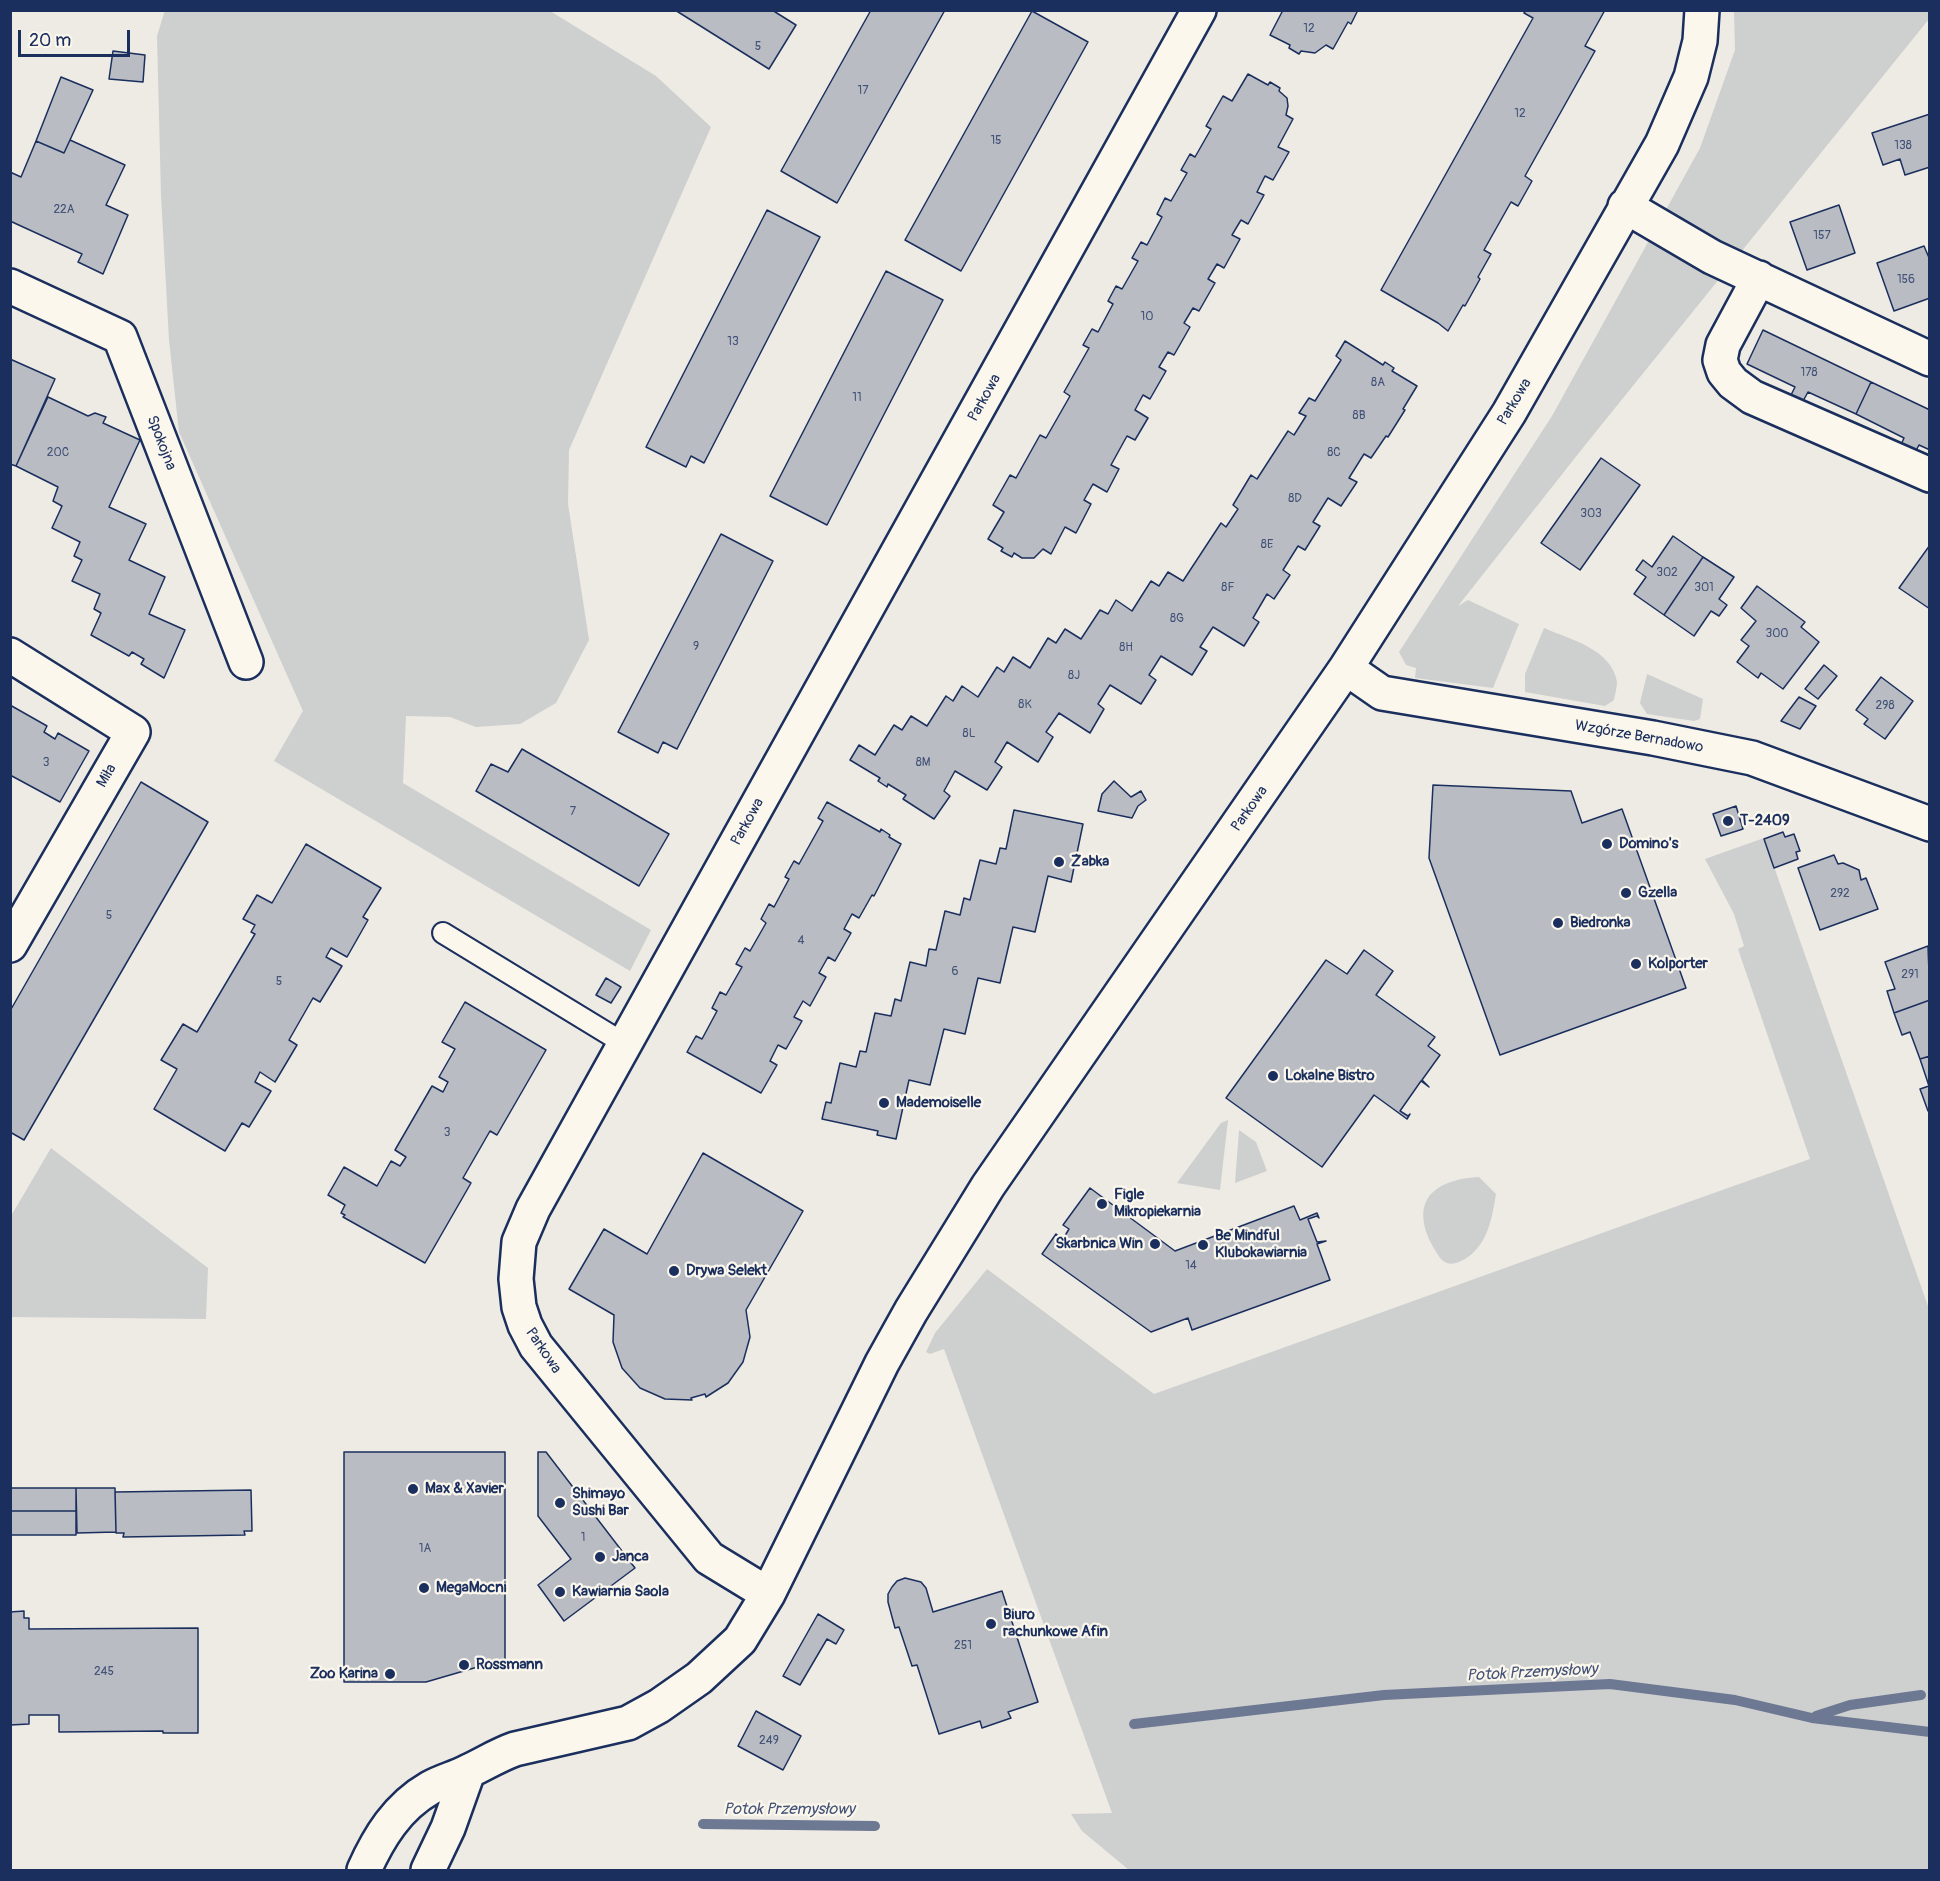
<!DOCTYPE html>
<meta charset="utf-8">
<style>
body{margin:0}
#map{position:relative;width:1940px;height:1881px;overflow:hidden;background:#eeebe4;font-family:Pangolin,sans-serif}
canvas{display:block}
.frame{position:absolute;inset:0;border:12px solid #1b2f5e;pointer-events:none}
.scale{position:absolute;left:18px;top:30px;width:112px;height:27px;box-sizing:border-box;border:3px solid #1b2f5e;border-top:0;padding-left:8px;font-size:18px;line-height:21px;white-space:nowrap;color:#1b2f5e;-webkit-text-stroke:4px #fbf7ec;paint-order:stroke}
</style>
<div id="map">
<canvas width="1940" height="1881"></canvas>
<div class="frame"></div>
<div class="scale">20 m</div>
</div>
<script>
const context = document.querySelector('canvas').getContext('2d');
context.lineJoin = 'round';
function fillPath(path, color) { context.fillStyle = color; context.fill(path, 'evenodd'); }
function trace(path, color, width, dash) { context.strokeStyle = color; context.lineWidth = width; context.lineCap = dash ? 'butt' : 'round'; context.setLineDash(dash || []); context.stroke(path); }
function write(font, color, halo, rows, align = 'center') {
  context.font = font + ' Pangolin,sans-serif'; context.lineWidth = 4.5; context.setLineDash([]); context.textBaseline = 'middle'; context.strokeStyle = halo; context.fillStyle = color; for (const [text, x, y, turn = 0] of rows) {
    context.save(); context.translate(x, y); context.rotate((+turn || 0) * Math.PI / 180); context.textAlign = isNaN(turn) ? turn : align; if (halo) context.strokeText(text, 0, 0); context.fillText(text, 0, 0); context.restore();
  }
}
const green = new Path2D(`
 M165,10L550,11L656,76L711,127L569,450L568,504L589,640L556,703L520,724L476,727L450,717L406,716L403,783L651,930L630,971L274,761L303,711L179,432L169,340L161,195L157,36Z
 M1734,11H1929V19L1586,444L1458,606L1468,600L1519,624L1493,688L1415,678L1416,668L1406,665L1399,652L1552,416L1700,148L1735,50Z
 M1544,628C1569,639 1612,649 1617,682C1617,687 1615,695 1614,700L1605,706L1525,692V674Z
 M1647,674L1703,699L1700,719L1694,721L1647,714L1640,703Z
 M1764,838L1929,1309V1870H1129L1082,1831L1071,1814L1112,1813L944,1349L930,1354L926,1352L935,1333L987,1269L1154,1394C1373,1316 1591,1236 1810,1159L1738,949L1744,946L1734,914L1705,859Z
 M1228,1120L1220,1190L1177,1183L1221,1123Z
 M1239,1130L1256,1142L1267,1171L1235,1183Z
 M51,1148L208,1268L206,1319L11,1317V1216Z
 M1479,1177L1496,1194C1492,1218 1488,1245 1465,1259C1459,1262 1454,1265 1447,1263C1441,1261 1438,1255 1435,1250C1425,1234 1416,1209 1432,1193C1444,1181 1463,1178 1479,1177Z`);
const stream = new Path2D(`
 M1816,1716L1850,1705L1921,1695
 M1134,1724L1384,1695L1610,1684L1735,1700L1812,1718L1930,1732
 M703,1824L875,1826`);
const building = new Path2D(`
 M675,10H772L796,25L769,69Z
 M871,10H945L837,203L781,171Z
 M1283,10H1358L1351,24L1348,22L1333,49L1326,45L1315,53L1301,51L1299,54L1289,48L1290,45L1270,35Z
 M1526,10H1605L1585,46L1595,51L1525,176L1532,181L1518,206L1511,202L1484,250L1491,254L1478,277L1480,279L1465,306L1463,305L1448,331L1438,323L1381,290L1533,18L1524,13Z
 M1032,11L1088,42L961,271L905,240Z
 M113,51L145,55L143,82L109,79Z
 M1248,74L1268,85L1270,82L1280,88L1279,91L1287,98L1288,106L1286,115L1293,119L1278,147L1289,152L1273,180L1265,176L1257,192L1264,195L1248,224L1241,220L1232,235L1240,239L1224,268L1217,264L1208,279L1215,283L1199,311L1193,308L1184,323L1190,327L1174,355L1168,352L1159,367L1166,371L1150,399L1143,395L1135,410L1148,418L1135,440L1127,436L1111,465L1119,469L1107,492L1093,484L1084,500L1091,504L1076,533L1065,527L1051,554L1043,549L1034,558H1022L1014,553L1012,557L1001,551L1003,548L988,539L1004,512L993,505L1010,475L1016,478L1040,435L1046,438L1070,396L1064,392L1089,348L1083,345L1092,329L1098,332L1113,304L1108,301L1116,286L1122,289L1138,261L1132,258L1141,242L1147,245L1162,217L1157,214L1165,198L1171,201L1187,173L1181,170L1190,154L1195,157L1211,129L1206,126L1223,96L1232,101Z
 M61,77L93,90L64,153L36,141Z
 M1930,114V167L1905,175L1900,159L1883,165L1872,133Z
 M70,140L125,165L106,205L128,215L103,274L78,262L82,254L10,221V172L21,177L36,141L64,153Z
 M1839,205L1855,253L1807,270L1790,222Z
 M767,210L820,237L704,463L691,456L686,467L646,447Z
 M1924,246L1930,260V298L1894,311L1877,263Z
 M886,271L943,300L827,525L770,496Z
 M1763,330L1871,382L1856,414L1808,392L1802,403L1790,397L1795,387L1747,364Z
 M1345,341L1383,365L1385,362L1394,368L1392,371L1417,386L1403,409L1405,410L1388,437L1386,436L1371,458L1364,454L1349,478L1357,482L1341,506L1328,498L1313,522L1320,526L1305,550L1298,546L1283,570L1290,575L1274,599L1267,594L1253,618L1259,622L1244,646L1213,627L1200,647L1207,651L1192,675L1161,656L1149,675L1156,680L1141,704L1110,685L1098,704L1104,709L1090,733L1059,713L1046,732L1053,737L1038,762L1007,742L995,762L1002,767L987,790L955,771L944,791L950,796L934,819L903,799L906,795L888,784L887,787L878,781L880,778L850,760L859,745L875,755L894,725L902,730L911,716L927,726L946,696L953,701L962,686L978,697L997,667L1004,672L1013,657L1030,668L1048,638L1056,643L1065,629L1081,639L1100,610L1108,614L1116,600L1132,611L1151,581L1159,586L1168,572L1183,581L1221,523L1226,527L1238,509L1233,505L1251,475L1257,479L1288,431L1294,435L1306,416L1299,413L1309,398L1315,401L1341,360L1336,356Z
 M10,359L55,379L16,466L10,464Z
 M1871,382L1930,410V450L1919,445L1913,456L1899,449L1904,438L1856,414Z
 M48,397L88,416L95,413L106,417L103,423L140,440L109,507L146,524L129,560L165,577L149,614L185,630L164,678L141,664L144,659L132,652L129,656L91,635L101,613L94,609L100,594L72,581L82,560L74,556L80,542L52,528L62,506L53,501L58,487L16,466Z
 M1601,458L1640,485L1580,570L1541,543Z
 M721,534L773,561L677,749L663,742L658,753L618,732Z
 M1673,536L1703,557L1664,615L1634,594L1646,577L1636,570L1643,560L1652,567Z
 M1930,545V609L1899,588Z
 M1703,557L1734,577L1719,599L1727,605L1719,616L1711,611L1694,636L1664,615Z
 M1757,586L1805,622L1801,627L1819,642L1783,689L1761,673L1758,678L1737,662L1749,646L1741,640L1756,621L1741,608Z
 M1824,665L1837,676L1818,699L1805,689Z
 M1881,677L1913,701L1885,739L1864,724L1868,719L1856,710Z
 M1799,697L1816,706L1800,729L1781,721Z
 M10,705L47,726L44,732L55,739L58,733L89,751L60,802L10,775Z
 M522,749L669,834L639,886L476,791L491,764L508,772Z
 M1114,781L1131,797L1141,791L1146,800L1138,806L1132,818L1098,811L1102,794Z
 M141,782L208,822L24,1140L10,1132V1011Z
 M1433,785L1571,791L1582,823L1622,809L1686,988L1500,1055L1429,858Z
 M827,802L880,832L881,829L890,835L889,837L901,844L874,896L872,895L859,918L852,914L844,929L851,933L835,961L828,957L819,973L826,977L810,1006L803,1001L794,1017L802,1021L786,1049L778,1045L770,1061L777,1065L761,1093L687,1052L696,1036L702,1039L717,1011L712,1008L720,992L726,995L742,967L736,964L745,948L750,951L766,923L761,919L769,904L774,907L789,879L785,877L794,861L799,864L823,821L818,818Z
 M1736,806L1743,829L1721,836L1713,814Z
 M1014,810L1083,824L1071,882L1048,876L1035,932L1013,927L1000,983L978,978L965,1034L944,1029L930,1085L909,1080L896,1139L877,1135L878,1131L822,1119L826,1102L831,1103L840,1063L856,1067L860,1051L866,1052L875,1013L891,1016L895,999L901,1001L910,962L926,966L929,949L936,950L945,911L960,915L964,898L970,900L980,860L996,864L1000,848L1006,849Z
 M1783,832L1785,837L1794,834L1800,851L1796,852L1798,859L1774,868L1764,839Z
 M306,844L381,888L363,917L368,920L347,957L331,948L326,957L342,966L320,1002L313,998L289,1040L297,1045L275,1082L260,1072L255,1082L271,1091L249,1127L242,1123L225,1151L154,1109L177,1069L161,1060L183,1024L197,1032L255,934L251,932L255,925L243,919L257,895L272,903Z
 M1834,855L1838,864L1843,863L1859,870L1861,880L1866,878L1878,909L1820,930L1798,868Z
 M1928,946L1930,1000L1894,1013L1887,991L1895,989L1885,962Z
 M1364,950L1393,971L1376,995L1435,1037L1428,1046L1440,1055L1422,1080L1429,1087L1421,1081L1400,1111L1408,1116L1410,1114L1407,1119L1374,1095L1322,1167L1226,1098L1326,960L1347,974Z
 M606,978L621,987L611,1003L596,995Z
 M1930,1000V1056L1920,1059L1910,1032L1902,1035L1894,1013Z
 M465,1002L546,1050L497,1135L490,1131L463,1178L471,1183L425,1263L343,1217L345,1215L341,1213L345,1205L328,1195L344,1167L377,1186L391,1161L400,1166L406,1157L395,1150L432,1086L443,1092L448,1082L439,1077L455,1049L442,1042Z
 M1930,1056V1110L1928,1111L1920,1089L1929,1086L1920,1059Z
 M703,1153L803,1211L746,1310L750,1337L743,1362L728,1383L706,1397L705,1394L691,1398L692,1400L665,1399L640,1388L622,1368L613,1342L614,1315L569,1289L604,1229L647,1254Z
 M1090,1188L1175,1251L1294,1206L1300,1220L1317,1213L1319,1218L1317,1216L1308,1219L1317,1242L1326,1241L1317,1244L1330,1280L1192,1330L1188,1318L1151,1332L1042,1254L1056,1234L1063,1239L1069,1229L1063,1225Z
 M344,1452H505V1659L426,1682H344Z
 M538,1452H546L635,1568L564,1621L538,1585L571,1559L538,1516Z
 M10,1488H76V1511H10Z
 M76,1488H115L116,1532L77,1533Z
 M251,1490L252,1531H244L245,1535L123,1537L124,1533H116L115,1492Z
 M10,1511H76V1535H10Z
 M905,1578L921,1582L926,1588L933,1612L1002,1591L1038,1702L1008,1712L1011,1718L982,1728L980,1721L939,1734L917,1665L912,1666L899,1627L895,1628L888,1602V1594L892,1587L897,1581Z
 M24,1611V1618H29V1629L198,1628V1733H163V1731L59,1732V1715H29V1724L10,1725V1612Z
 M818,1614L844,1630L836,1644L827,1639L800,1685L783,1676Z
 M756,1711L801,1736L783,1770L738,1746Z`);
const service = new Path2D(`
 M443,933L625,1044`);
const minor = new Path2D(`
 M1625,206L1712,257L1930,359
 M1759,278L1723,345L1720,360L1724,372L1733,383L1752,397L1930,475
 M10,286L120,337L246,662
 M10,655L133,732L10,945
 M1346,668L1382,693L1653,738L1752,758L1930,824
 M768,1594L709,1558L536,1346L525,1325L519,1307L516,1279L519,1242L533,1209L1199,10
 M364,1870C379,1837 397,1807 430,1788C442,1781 456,1778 469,1771C484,1764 498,1755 515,1749L628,1723L659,1706L699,1678L740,1640L768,1594L882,1363L911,1311L988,1186L1346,668L1509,413L1662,144L1691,77L1700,41L1702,10
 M428,1870L448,1828L468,1772`);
const markers = [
 [1728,821,6,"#1b2f5e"],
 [1607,844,6,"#1b2f5e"],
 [1059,862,6,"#1b2f5e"],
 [1626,893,6,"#1b2f5e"],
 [1558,923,6,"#1b2f5e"],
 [1636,964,6,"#1b2f5e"],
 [1273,1076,6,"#1b2f5e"],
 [884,1103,6,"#1b2f5e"],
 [1102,1204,6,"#1b2f5e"],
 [1155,1244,6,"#1b2f5e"],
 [1203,1245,6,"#1b2f5e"],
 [674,1271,6,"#1b2f5e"],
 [413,1489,6,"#1b2f5e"],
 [560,1503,6,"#1b2f5e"],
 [600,1557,6,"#1b2f5e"],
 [424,1588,6,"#1b2f5e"],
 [560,1592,6,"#1b2f5e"],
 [991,1624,6,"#1b2f5e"],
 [464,1665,6,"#1b2f5e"],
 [390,1674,6,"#1b2f5e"]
];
const numberNames = [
 ["12",1309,29],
 ["5",758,47],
 ["17",863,91],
 ["12",1520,114],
 ["15",996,141],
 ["138",1903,146],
 ["22A",64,210],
 ["157",1822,236],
 ["156",1906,280],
 ["10",1147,317],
 ["13",733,342],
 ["178",1809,373],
 ["8A",1378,383],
 ["11",857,398],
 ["8B",1359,416],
 ["20C",58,453],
 ["8C",1334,453],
 ["8D",1295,499],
 ["303",1591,514],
 ["8E",1267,545],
 ["302",1667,573],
 ["8F",1228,588],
 ["301",1704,588],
 ["8G",1177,619],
 ["300",1777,634],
 ["9",696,647],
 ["8H",1126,648],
 ["8J",1074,676],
 ["8K",1025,705],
 ["298",1885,706],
 ["8L",969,734],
 ["3",46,763],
 ["8M",923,763],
 ["7",573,812],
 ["292",1840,894],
 ["5",109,916],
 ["4",801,941],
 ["6",955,972],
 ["291",1910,975],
 ["5",279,982],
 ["3",447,1133],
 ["14",1191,1266],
 ["1",583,1538],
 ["1A",425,1549],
 ["251",963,1646],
 ["245",104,1672],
 ["249",769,1741]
];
const streetNames = [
 ["Parkowa",985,398,-61],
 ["Parkowa",1515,402,-59],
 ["Spokojna",161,443,69],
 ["Wzgórze Bernadowo",1639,737,10],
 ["Miła",107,776,-60],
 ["Parkowa",1250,809,-55],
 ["Parkowa",748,822,-61],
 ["Parkowa",543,1351,56]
];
const poiNames = [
 ["T-2409",1740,821],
 ["Domino's",1619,844],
 ["Żabka",1071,862],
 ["Gzella",1638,893],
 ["Biedronka",1570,923],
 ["Kolporter",1648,964],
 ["Lokalne Bistro",1285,1076],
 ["Mademoiselle",896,1103],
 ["Figle",1114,1195],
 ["Mikropiekarnia",1114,1212],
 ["Be Mindful",1215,1236],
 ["Klubokawiarnia",1215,1253],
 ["Skarbnica Win",1143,1244,"right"],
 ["Drywa Selekt",686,1271],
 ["Max & Xavier",425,1489],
 ["Shimayo",572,1494],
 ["Sushi Bar",572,1511],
 ["Janca",612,1557],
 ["MegaMocni",436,1588],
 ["Kawiarnia Saola",572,1592],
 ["Biuro",1003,1615],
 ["rachunkowe Afin",1003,1632],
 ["Rossmann",476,1665],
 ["Zoo Karina",378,1674,"right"]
];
const waterNames = [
 ["Potok Przemysłowy",1532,1673,-3],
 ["Potok Przemysłowy",789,1810]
];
fillPath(green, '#cecfcf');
trace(stream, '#6d7892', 10);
fillPath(building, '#b9bcc3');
trace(building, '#1b2f5e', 1.5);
trace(service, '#1b2f5e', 24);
trace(minor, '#1b2f5e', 38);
trace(service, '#fbf7ec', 20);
trace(minor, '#fbf7ec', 33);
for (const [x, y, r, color] of markers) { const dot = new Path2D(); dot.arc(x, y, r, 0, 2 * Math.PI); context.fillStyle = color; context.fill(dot); trace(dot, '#fbf7ec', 2); }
write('12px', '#425277', null, numberNames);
write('15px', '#1b2f5e', '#fbf7ec', streetNames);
write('bold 15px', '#1b2f5e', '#fbf7ec', poiNames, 'left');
write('italic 16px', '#445378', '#fbf7ec', waterNames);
</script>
